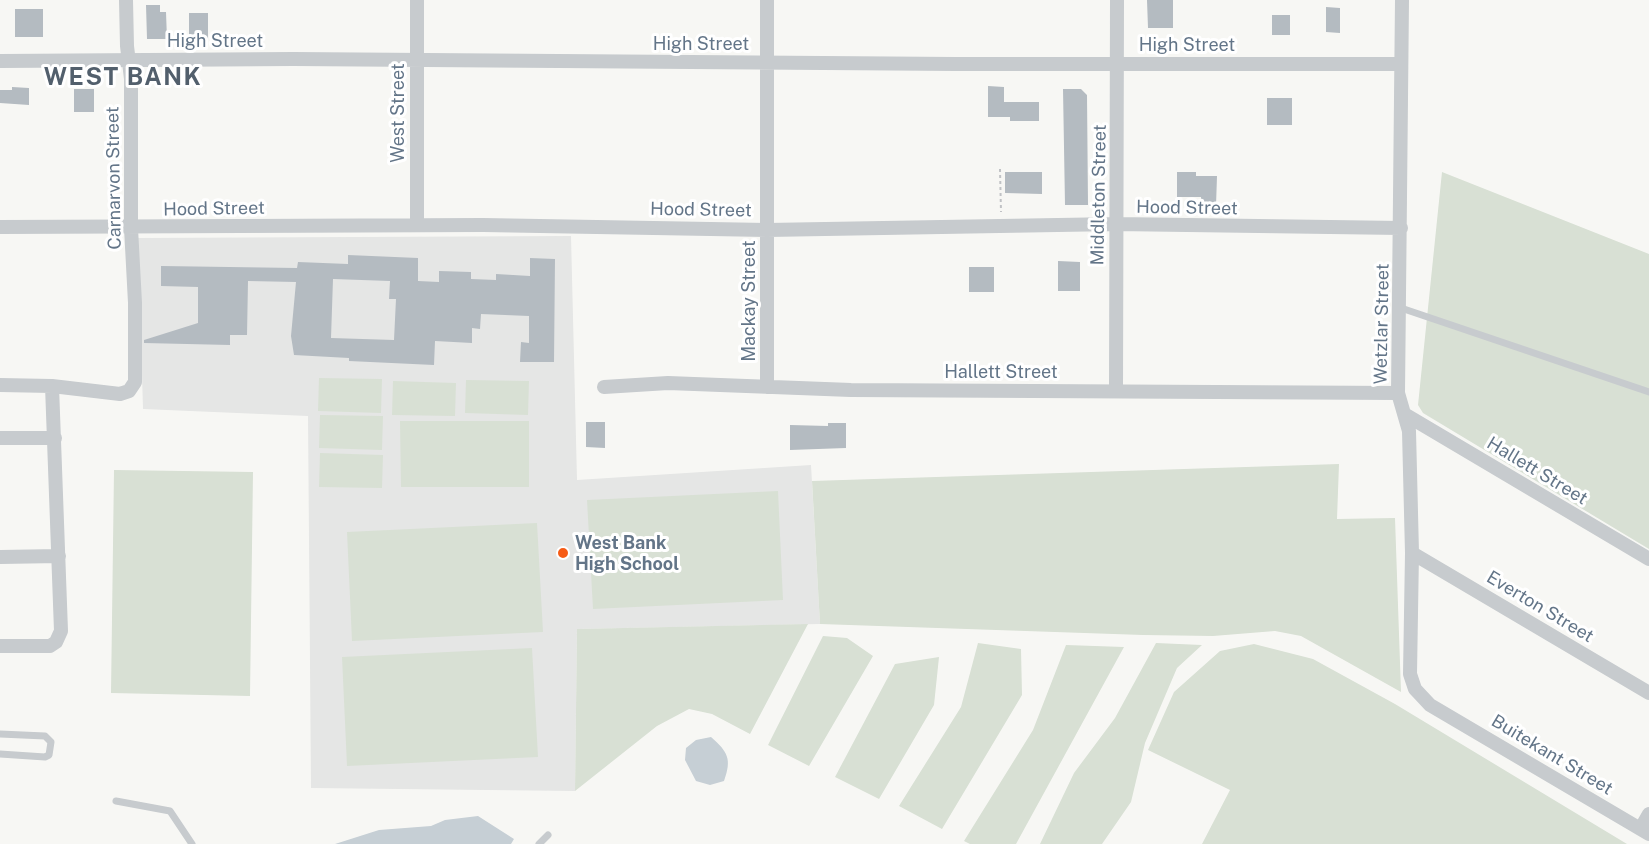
<!DOCTYPE html>
<style>
body{margin:0}
canvas{display:block;background:#f7f7f4}
</style>
<canvas width="1649" height="844"></canvas>
<script>
const context = document.querySelector('canvas').getContext('2d');
context.lineJoin = 'round';
function fillPath(path, color) { context.fillStyle = color; context.fill(path, 'evenodd'); }
function trace(path, color, width, dash) { context.strokeStyle = color; context.lineWidth = width; context.lineCap = dash ? 'butt' : 'round'; context.setLineDash(dash || []); context.stroke(path); }
function write(font, color, halo, rows, align = 'center') {
  context.font = font + ' "Public Sans",sans-serif'; context.lineWidth = 6; context.setLineDash([]); context.textBaseline = 'middle'; context.strokeStyle = halo; context.fillStyle = color; for (const [text, x, y, turn = 0] of rows) {
    context.save(); context.translate(x, y); context.rotate((+turn || 0) * Math.PI / 180); context.textAlign = isNaN(turn) ? turn : align; if (halo) context.strokeText(text, 0, 0); context.fillText(text, 0, 0); context.restore();
  }
}
const built = new Path2D(`
 M571,236L577,480L811,465L820,624L577,629L575,791L311,788L308,416L143,409L138,238Z`);
const green = new Path2D(`
 M1442,172L1649,254V549L1423,413L1418,405Z
 M319,378L382,379L381,413L318,411Z
 M466,380L529,381L528,415L465,413Z
 M393,381L456,383L455,416L392,415Z
 M320,415L383,416L382,450L319,448Z
 M400,421H529V487H401Z
 M320,453L383,455L382,488L319,487Z
 M1339,464L1337,519L1395,518L1401,692L1301,636L1275,631L1213,636L1143,635L820,624L812,481Z
 M114,470L253,472L250,696L111,693Z
 M778,491L783,600L593,609L587,500Z
 M537,523L543,632L352,641L347,532Z
 M808,624L750,734L712,714L689,709L657,726L575,791L577,629Z
 M823,636L847,638L873,656L809,766L768,745Z
 M978,643L1021,649L1022,695L942,829L899,806L961,707Z
 M1156,643L1202,645L1177,668L1145,743L1131,802L1102,844H1040L1074,773L1115,718Z
 M1254,644L1313,659L1395,704L1627,844H1202L1230,790L1148,750L1174,692L1220,651Z
 M1066,645L1124,647L1016,844H970L964,841L1033,730Z
 M532,648L538,757L347,766L342,657Z
 M939,657L934,705L879,799L835,777L895,664Z`);
const water = new Path2D(`
 M711,737C728,752 732,759 724,781L710,785L696,781L685,760L686,748L696,740Z
 M478,816L514,839L511,844H335L379,830L431,826L445,820Z`);
const building = new Path2D(`
 M1147,0H1173V28H1148Z
 M146,5H160V12H166L167,39H147Z
 M1326,7L1340,8V33L1326,32Z
 M15,9H43V37H15Z
 M189,13H208V39H189Z
 M1272,15H1290V35H1272Z
 M988,86L1004,87V102H1039V121H1010V117H988Z
 M12,87L29,88V105L0,103V90H12Z
 M74,89H94V112H74Z
 M1063,89H1081L1087,95L1088,205H1065Z
 M1267,98H1292V125H1267Z
 M1005,172H1042V194L1005,193Z
 M1177,172H1196V176H1217L1216,206L1201,205V197H1177Z
 M348,255L418,258V281L439,282V271L471,272V279L496,280V274L530,276V258L555,259L554,362H520L521,342L529,343V316L481,314L480,329L472,328V343L435,341L434,365L349,361V358L294,355L291,336L296,282L248,281L247,335H230V345L144,343V340L198,323V287L161,286V266L297,268L298,262L348,264ZM333,279L390,281L389,299H396L394,340L331,338Z
 M1058,261L1080,262V291H1058Z
 M969,267H994V292H969Z
 M586,422H605V448L586,447Z
 M828,423H846V448L790,450V425L828,426Z`);
const path = new Path2D(`
 M1000,169L1001,212`);
const lane = new Path2D(`
 M1401,308L1649,392
 M0,734L45,736L51,742L49,755L45,757L0,754
 M116,801L170,811L192,844
 M539,844L548,835`);
const street = new Path2D(`
 M1402,0L1398,393L1409,431L1412,553L1410,674L1415,689L1430,705L1649,834
 M0,61L293,59L956,64H1401
 M417,225V0
 M0,227L483,225L767,230L1116,224L1401,228
 M0,385L52,386L120,394L129,391L135,382V303L131,228V79L127,46L126,0
 M604,387L668,383L851,390L1398,393
 M767,387V0
 M1116,390L1117,0
 M1406,415L1649,559
 M0,438H55
 M1412,553L1649,693
 M0,557L59,556
 M0,646H50L56,642L61,631L52,386
 M1641,828L1649,814`);
const markers = [
 [563,553,6,"#f65b15"]
];
const streetNames = [
 ["High Street",215,41],
 ["High Street",701,44],
 ["High Street",1187,45],
 ["West Street",398,113,-90],
 ["Carnarvon Street",114,178,-91],
 ["Middleton Street",1099,195,-89],
 ["Hood Street",1187,208,1],
 ["Hood Street",214,209,-1],
 ["Hood Street",701,210,1],
 ["Mackay Street",749,301,-90],
 ["Wetzlar Street",1382,324,-89],
 ["Hallett Street",1001,372],
 ["Hallett Street",1537,471,31],
 ["Everton Street",1540,607,31],
 ["Buitekant Street",1552,755,31]
];
const poiNames = [
 ["West Bank",575,543],
 ["High School",575,564]
];
const districtNames = [
 ["WEST BANK",123,78]
];
fillPath(built, '#e5e6e5');
fillPath(green, '#d8e0d4');
fillPath(water, '#c6cfd5');
fillPath(building, '#b4bbc1');
trace(path, '#c0c2c5', 2, [3, 3]);
trace(lane, '#c7cbce', 7);
trace(street, '#c7cbce', 14);
for (const [x, y, r, color] of markers) { const dot = new Path2D(); dot.arc(x, y, r, 0, 2 * Math.PI); context.fillStyle = color; context.fill(dot); trace(dot, '#fff', 2); }
write('18px', '#637588', '#fff', streetNames);
write('bold 18px', '#637588', '#fff', poiNames, 'left');
context.letterSpacing = '1.5px';
write('bold 24px', '#525f6c', '#fff', districtNames);
context.letterSpacing = '0px';
</script>
